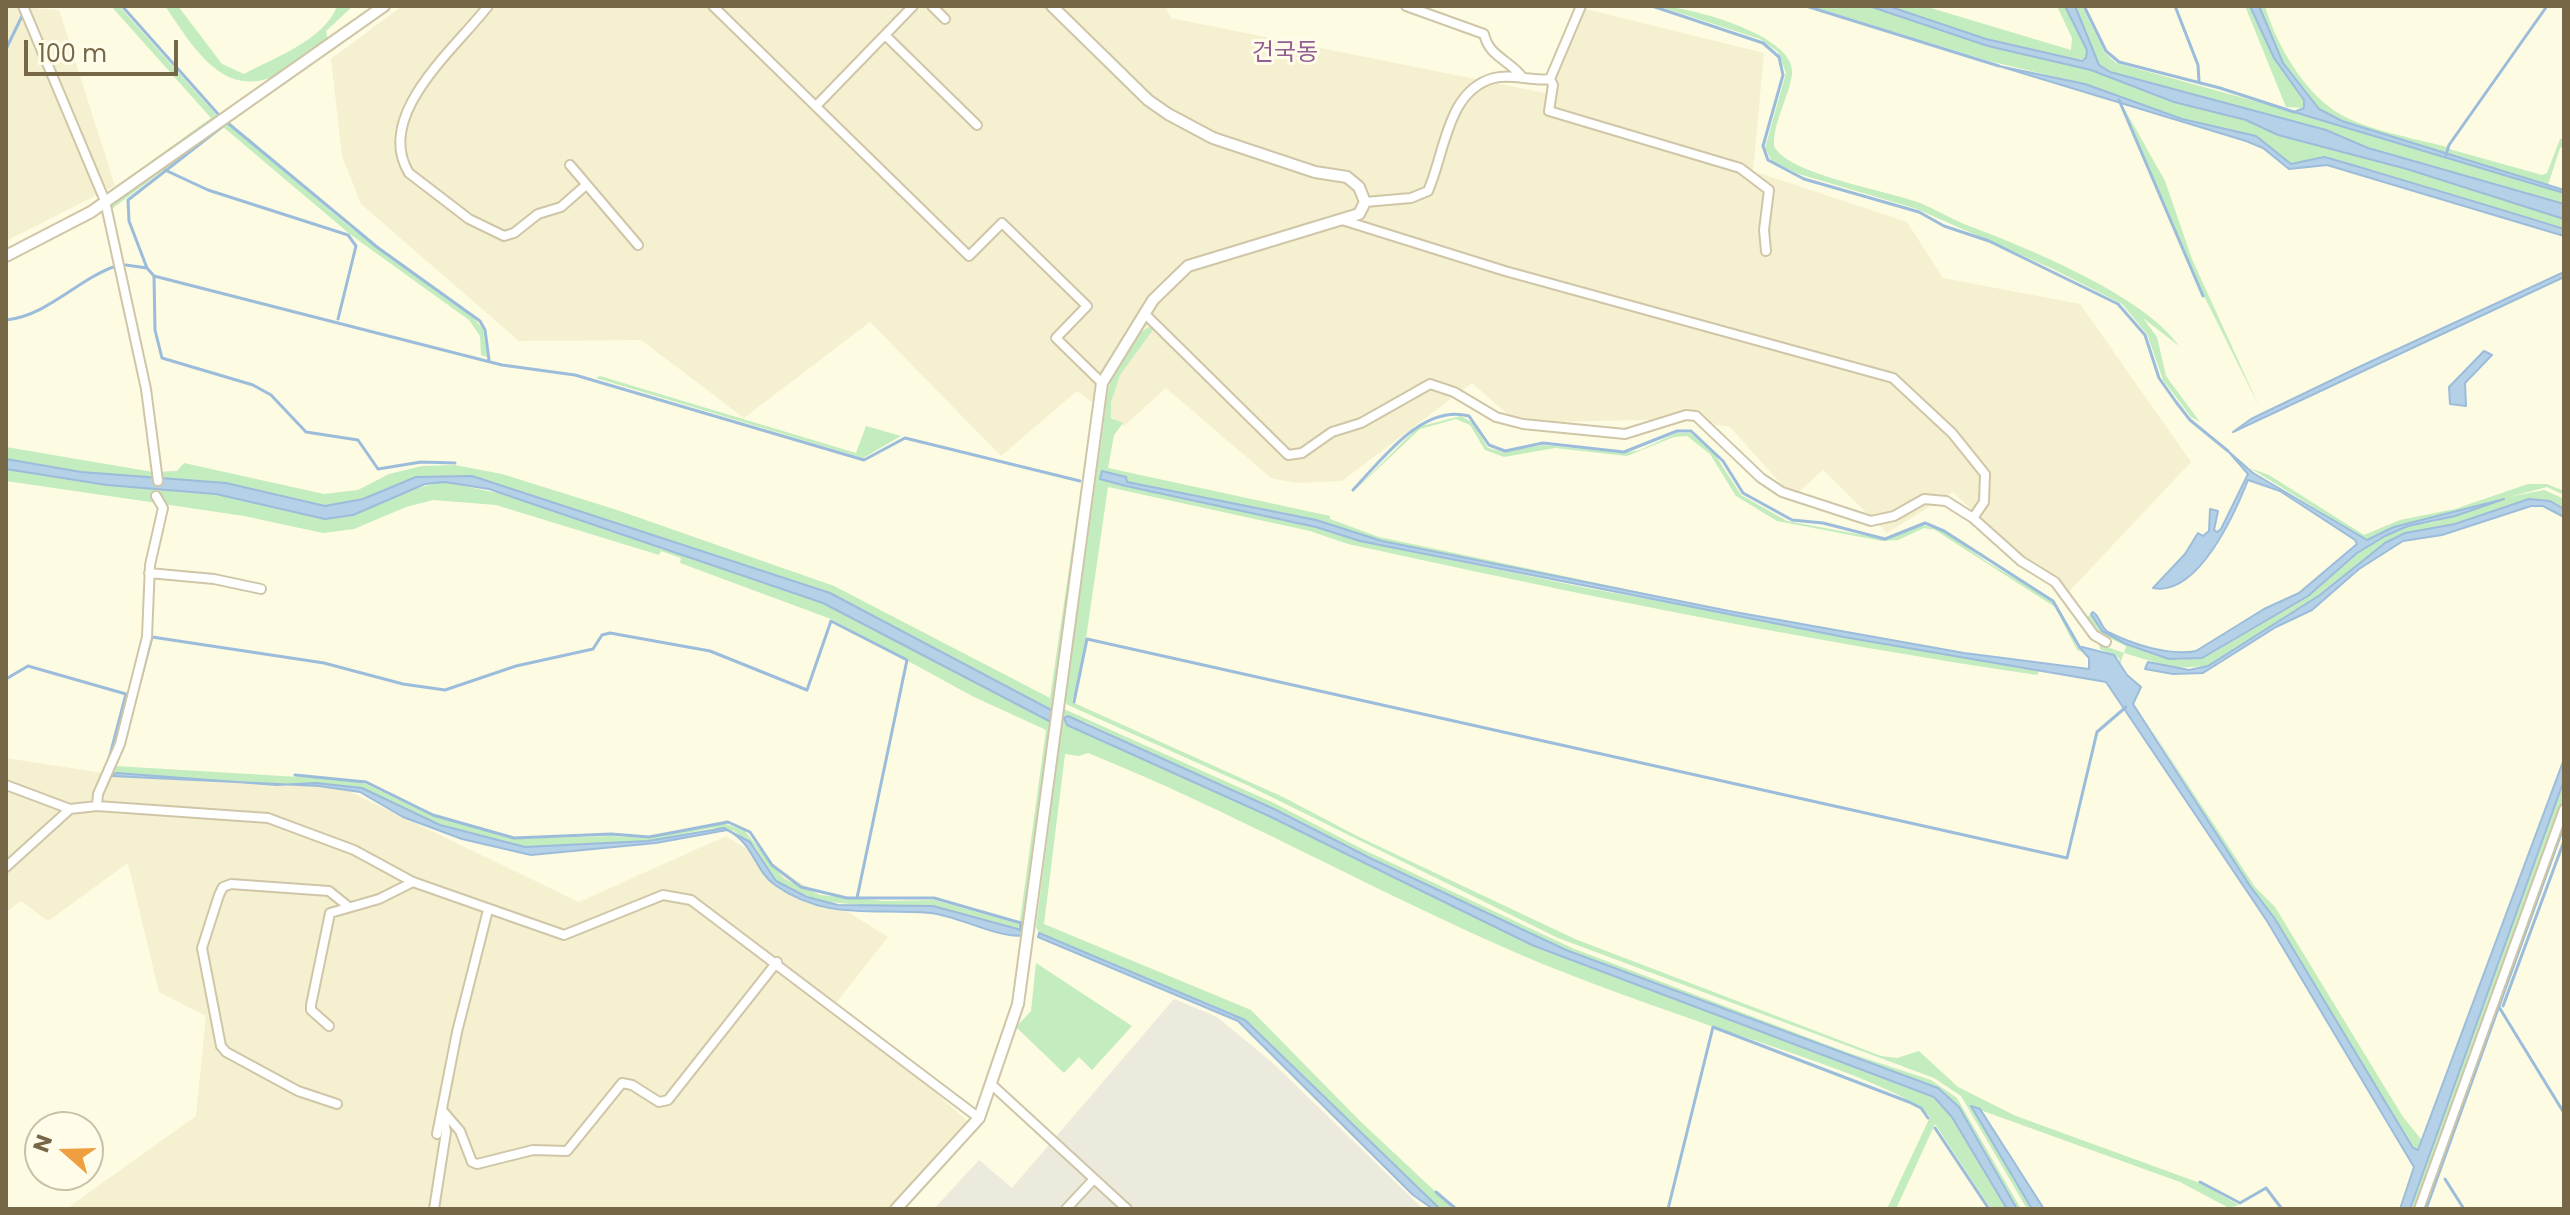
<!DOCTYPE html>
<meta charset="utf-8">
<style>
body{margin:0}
#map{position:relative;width:2570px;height:1215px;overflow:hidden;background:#fdfbe2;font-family:Poppins,sans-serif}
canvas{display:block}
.frame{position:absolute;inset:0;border:8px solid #766747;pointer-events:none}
.north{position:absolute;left:24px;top:1111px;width:80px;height:80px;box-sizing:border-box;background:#fffde9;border:2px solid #c8c1a8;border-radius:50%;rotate:290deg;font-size:22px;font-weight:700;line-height:32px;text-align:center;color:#766747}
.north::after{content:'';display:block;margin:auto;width:28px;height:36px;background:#ef9e40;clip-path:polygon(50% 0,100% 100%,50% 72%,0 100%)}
.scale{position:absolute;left:24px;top:40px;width:154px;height:36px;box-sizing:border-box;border:4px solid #766747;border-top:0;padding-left:10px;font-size:24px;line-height:28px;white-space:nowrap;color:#766747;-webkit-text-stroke:6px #fffde9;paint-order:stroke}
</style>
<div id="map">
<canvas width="2570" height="1215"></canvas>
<div class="frame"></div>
<div class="north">N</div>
<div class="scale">100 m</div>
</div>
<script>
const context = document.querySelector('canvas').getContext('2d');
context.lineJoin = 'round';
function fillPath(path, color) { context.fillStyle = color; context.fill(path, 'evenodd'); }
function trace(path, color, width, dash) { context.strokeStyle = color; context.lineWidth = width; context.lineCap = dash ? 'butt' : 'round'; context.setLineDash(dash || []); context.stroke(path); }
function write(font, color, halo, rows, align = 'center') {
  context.font = font + ' Poppins,"Noto Sans KR",sans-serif'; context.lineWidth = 6; context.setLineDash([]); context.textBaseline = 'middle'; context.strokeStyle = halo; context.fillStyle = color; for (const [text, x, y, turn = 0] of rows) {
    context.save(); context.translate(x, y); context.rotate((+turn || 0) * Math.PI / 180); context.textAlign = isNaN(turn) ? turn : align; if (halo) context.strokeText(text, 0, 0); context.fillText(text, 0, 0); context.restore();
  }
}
const residential = new Path2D(`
 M6,6L59,10L115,186L6,241Z
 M402,6H1165L1171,18L1545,93L1578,7L1764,53L1753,171L1907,222L1943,278L2080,304L2191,462L2063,598L1953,492L1887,533L1823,470L1793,497L1730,427L1683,419L1549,422L1510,416L1472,383L1342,481L1296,483L1271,478L1166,388L1124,426L1077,391L1001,456L870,322L744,418L641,340L519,341L361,204L342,156L331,59Z
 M6,758L136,778L342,788L579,902L726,836L888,937L836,1003L975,1128L902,1209H66L196,1116L206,1016L159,992L128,863L48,921L21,901L6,912Z`);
const industrial = new Path2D(`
 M1174,999L1217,1017L1274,1064L1423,1209H934L979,1160L1012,1188Z`);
const green = new Path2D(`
 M111,6H119L219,118L111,193H107L211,118Z
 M165,6H178L222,64L244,74C273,58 325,40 337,6H353L326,31L328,40C310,52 289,72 270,78C218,96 190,41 165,6Z
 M1658,6C1687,6 1797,35 1792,74C1789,97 1773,122 1774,146C1786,174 1889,191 1920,203C1935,209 1949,218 1964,224C2023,246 2144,295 2179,346L2143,318L2157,337L2166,376L2200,422L2191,417L2163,380L2147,334L2122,304L2053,269L1917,209L1799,174L1772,161L1765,148L1786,73L1778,52L1760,39Z
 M1811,6H1869L1988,46L2091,70L2174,102L2246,120L2278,135L2407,169L2564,219V229L2344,163L2291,164L2256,136L2182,119L2085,84L1989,61Z
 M1888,6H1924L2071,50L2072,38L2057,6H2065L2087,50L2086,58C2068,70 1917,16 1888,6Z
 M2075,6H2082L2105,53L2116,63L2313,117L2564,193V204L2368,148L2326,130L2110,72L2099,66Z
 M2245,6H2250L2274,58L2304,100V108L2286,107Z
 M2259,6H2265C2275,41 2299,83 2328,106C2354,128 2413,138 2447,147L2445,154L2342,121L2319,109L2283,63Z
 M2120,101L2165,181L2192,259L2259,406L2204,296Z
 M224,121L351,228L473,317L483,329L487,357L481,355L480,336L469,320L351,235L222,126L109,211V205Z
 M2560,139H2564V146L2560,148L2548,185L2448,155L2449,149L2542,175L2547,173Z
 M1150,327H1155L1120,375L1111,402V418L1123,423L1114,435L1108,468L1330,516V519L1379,537L1729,611L1382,541L1330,524L1101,479L1316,527L1360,541L1587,588L2039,671L2037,675C1806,641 1576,594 1348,544L1310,531L1108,487L1081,673L1072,702L1283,797L1357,836L1575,939L1881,1056L1897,1058L1919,1051L1958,1087L2016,1116L2200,1183L2239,1205L2229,1208L2180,1182L1972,1107L2032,1209H2027L1961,1096L1934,1078L1558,938L1249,786L1068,705L1065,702L1108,391C1115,369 1127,336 1150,327Z
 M600,376L856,453L866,426L901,436L863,458L596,378Z
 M1094,399L1098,404L1055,712L830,593L472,476L416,477L363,499L325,506L226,483L81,472L6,459V447L153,472L177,471L184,463L324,494L358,490L389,474L422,466L455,465L502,474L617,510L834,586L1050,698Z
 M1461,416L1473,423L1488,448L1503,452L1544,445L1622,453L1640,450L1677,433H1690L1712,450L1741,495L1787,521L1884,539L1923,525L1947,533L1987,562L2047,597L2061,612L2078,649L2088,654L2077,650L2055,607L1935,530L1924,528L1898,540L1882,541L1777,521L1736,496L1710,454L1687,436L1674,437L1627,456L1555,448L1504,457L1485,450L1470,425L1456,419L1420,429L1352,493L1418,427Z
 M2250,468L2269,475L2364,535L2400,520L2455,509L2528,484H2547L2564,491V495L2547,487L2509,497L2544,490L2564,499V509L2550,501L2529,499L2455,524L2385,543L2320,595L2208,666L2174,668L2124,653L2120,664L2119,658L2100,649L2099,644L2124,653L2126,646L2101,634L2087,617L2091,614L2102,631L2158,656L2181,660L2212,653L2308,596L2357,553L2385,536L2408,526L2434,522L2503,498L2394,527L2367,540Z
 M6,469L107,485L153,488L157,503L6,481Z
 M445,482L516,497L823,603L1053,723L1025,931L1021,930L1020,921L1046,730L974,697L831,619L680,563L681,558L661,551L659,555L496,505L433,500L406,507L354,529L323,533L244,516L163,504L158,488L216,494L325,519C368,517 402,487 445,482Z
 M1064,709L1274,803L1364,850L1572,948L1846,1052L1931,1080L1957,1098L2021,1209H2017C1997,1178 1966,1105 1938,1088L1566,950L1085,722L1067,725L1269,816L1532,945L1934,1097L1952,1117L2007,1209H1991L1935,1124L1896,1209H1887L1930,1117C1913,1088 1737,1036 1697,1021C1629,997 1560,973 1494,943C1357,882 1227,809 1088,753L1079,756L1065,754L1044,924L1251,1010L1361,1122L1454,1209H1440L1245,1020L1039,933L1036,927Z
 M2148,724L2255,887L2275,907L2403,1117L2424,1143L2419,1150L2413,1148L2275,919L2250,886Z
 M115,766L349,780L366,784L433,816L514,839L611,836L649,838L719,822L744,830L784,879L820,895L884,901L934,900L1019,924L1018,930L933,906L891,908L819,901L776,881L755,847L734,831L712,828L648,841L525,847L440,825L362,788L316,783L277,785L111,774Z
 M2564,780V803L2417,1209H2410Z
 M1036,963L1132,1026L1092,1070L1079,1057L1064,1073L1016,1027L1031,1011Z`);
const water = new Path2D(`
 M1869,6H1888L1986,39L2082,61L2086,58L2087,50L2065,6H2075L2099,65L2110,72L2326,130L2368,148L2564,204V219L2407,169L2278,135L2246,120L2174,102L2091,70L1988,46Z
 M2250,6H2259L2283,63L2319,109L2342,121L2564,190V193L2294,112L2304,108V100L2274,58Z
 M1999,66L2085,84L2182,119L2256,136L2291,164L2324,157L2332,159C2409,182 2487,205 2564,229V236L2327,165L2289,169L2263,148L2246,141Z
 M2564,272V277L2233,432L2251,419L2359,367Z
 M2484,351L2492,355L2465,383L2466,406L2450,404L2449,387Z
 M2228,451L2253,473L2367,540L2394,527L2504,499L2455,516L2408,526L2385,536L2357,553L2308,596L2202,658L2169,659L2126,644L2102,631L2091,614L2093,612C2101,617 2100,627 2108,632C2132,644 2168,656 2196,651L2264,609L2299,593L2357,544L2355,540L2280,491L2248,480C2235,513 2198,597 2153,588L2185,554L2198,533L2203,536L2209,531L2210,509L2218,511L2214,530L2217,532L2221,529L2248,474Z
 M6,459L81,472L226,483L325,506L363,499L416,477L472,476L830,593L1055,712L1053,723L823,603L489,489L445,482L425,484L353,515L325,519L216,494L107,485L6,469Z
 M1102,471L1126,477L1127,482L1316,520L1382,541L1729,611L1964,653L2089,669V658L2080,648L2082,647L2114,655L2127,675L2141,687L2133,704L2250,886L2275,919L2413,1148L2418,1150L2564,759V780L2410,1209H2400L2414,1167L2267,921L2106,682L1844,637L1360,541L1316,527L1126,486L1100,479Z
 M2529,499L2550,501L2564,509V517L2543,506H2531L2442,535L2403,541L2359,569L2312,610L2276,627L2203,673L2173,674L2145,669L2148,662L2189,670L2208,666L2320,595L2385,543L2405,533L2455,524Z
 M1068,716L1274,809L1370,858L1566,950L1938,1088L1959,1107L2017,1209H2007L1952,1117L1934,1097L1532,945L1269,816L1067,725L1064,718Z
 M116,773L277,785L316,783L362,788L440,825L525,847L648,841L724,828L750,842L776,881L807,897L838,905L933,906L1025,931V935C1000,940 957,915 930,913C873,908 826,921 775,885C754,870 754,843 727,830L656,843L531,855L462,839L403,817L360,792L319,786L111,776Z
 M1039,933L1245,1020L1440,1209H1433L1413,1195L1238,1021L1038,937Z
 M1971,1106L1980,1109L2044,1209H2032Z`);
const stream = new Path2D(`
 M122,6L218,114
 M1652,6L1763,43L1779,57L1783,75L1763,146L1768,160L1804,179L1919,212L1944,226L1989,241L2118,304L2145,335L2159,378L2176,402L2190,420L2228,451
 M1806,6L1999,66
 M2084,6L2106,51L2119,62L2220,88L2294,112
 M2175,6L2198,65L2199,81
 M6,49L23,14
 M2119,100L2203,296
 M229,124L377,247L480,321L485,330L489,360
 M2446,155L2449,145L2547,6
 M165,170L208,190L348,235L356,246L338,319
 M126,265L147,268L154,276L502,365L575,375L864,460L905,438L1080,481
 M147,268L129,221L128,200L223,126
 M154,276L155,330L162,358L253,385L271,395L306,432L358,440L378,469L421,462L455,463
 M6,320C47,316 78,279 116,266
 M1353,490C1381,461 1422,403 1469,416L1489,445L1505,451L1543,443L1624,452L1677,431H1691L1723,461L1743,493L1792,520L1823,523L1885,539L1925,523L1944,531L2053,601L2080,648
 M6,679L28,666L126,694L109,759
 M140,682L152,637L324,663L403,684L445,690L516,666L593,649L602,635L610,633L710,651L807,690L831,621L907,660L857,898
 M1074,702L1087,639L2067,858L2097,732L2126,707
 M295,775L366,782L433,815L514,838L611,834L649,837L728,822L750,832L772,865L801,887L847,898H934L1021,923L1020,930
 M2503,1006L2564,841
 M2499,1007L2564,1113
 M1935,1128L1989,1209
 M2445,1179L2464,1209
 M2200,1182L2240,1203L2266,1188L2282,1209
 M1436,1192L1456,1209
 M1668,1209L1713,1027L1909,1102L1921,1108L1928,1118
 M2426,1209L2564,825`);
const minor = new Path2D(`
 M23,6L105,201L146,389L158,481
 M488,6C457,47 373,115 409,173L469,219L504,236L514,233L538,214L561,207L586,185
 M713,6L969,256L1002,223L1087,306L1056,338L1102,383
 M932,6L945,19
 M1406,6L1484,34C1489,57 1510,60 1523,78
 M885,35L977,125
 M1550,79L1553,85L1549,111L1740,168L1769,190L1764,230L1766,251
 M816,106L913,6
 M570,165L638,245
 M1365,202L1411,198L1428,191C1445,153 1447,90 1494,78C1513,73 1532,82 1550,79L1581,6
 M1342,220L1505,271L1893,378L1952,433L1985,474L1984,502L1973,518
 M1144,313L1288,455L1302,453L1332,432L1361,423L1430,384L1454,392L1496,417L1523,424L1625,434L1686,415L1696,416L1761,478L1782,492L1871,521L1894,516L1924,499L1946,501L1973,518L2021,561L2055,582L2094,635L2106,642
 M149,573L214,579L261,589
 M6,785L70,809L97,806L268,818L354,850L413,882L564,935L663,895L691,900L979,1118
 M97,806L98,794L120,744L147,637L150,565L163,508L156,496
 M6,867L70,809
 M329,1026L311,1010V1005L330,913L379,899L413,882
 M991,1084L1127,1209
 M337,1104L298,1091L226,1052L221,1046L202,948L219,895L223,887L231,884L329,891L349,907
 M442,1110L460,1131L472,1162L477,1164L533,1150L567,1151L622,1083L632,1085L659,1102L668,1100L777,962
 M437,1134L457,1032L488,910
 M434,1209L446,1132L443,1115
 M1066,1209L1094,1179
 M2419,1209L2564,809`);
const tertiary = new Path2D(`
 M6,256L91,212L384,6
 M896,1209L979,1118L1018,1004L1102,383L1153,300L1188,266L1359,214L1365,202L1359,187L1347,177L1315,172L1213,138L1168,114L1148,100L1052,6`);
const quarterNames = [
 ["건국동",1285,54]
];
fillPath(residential, '#f5f0d0');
fillPath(industrial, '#ece9dd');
fillPath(green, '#c3ecbf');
fillPath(water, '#b5d1e8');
trace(water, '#9bbcda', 2);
trace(stream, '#9bbcda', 3);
trace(minor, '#cfc6a8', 12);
trace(tertiary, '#cfc6a8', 14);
trace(minor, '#fff', 8);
trace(tertiary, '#fff', 10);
write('24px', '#925e93', '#fffde9', quarterNames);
</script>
